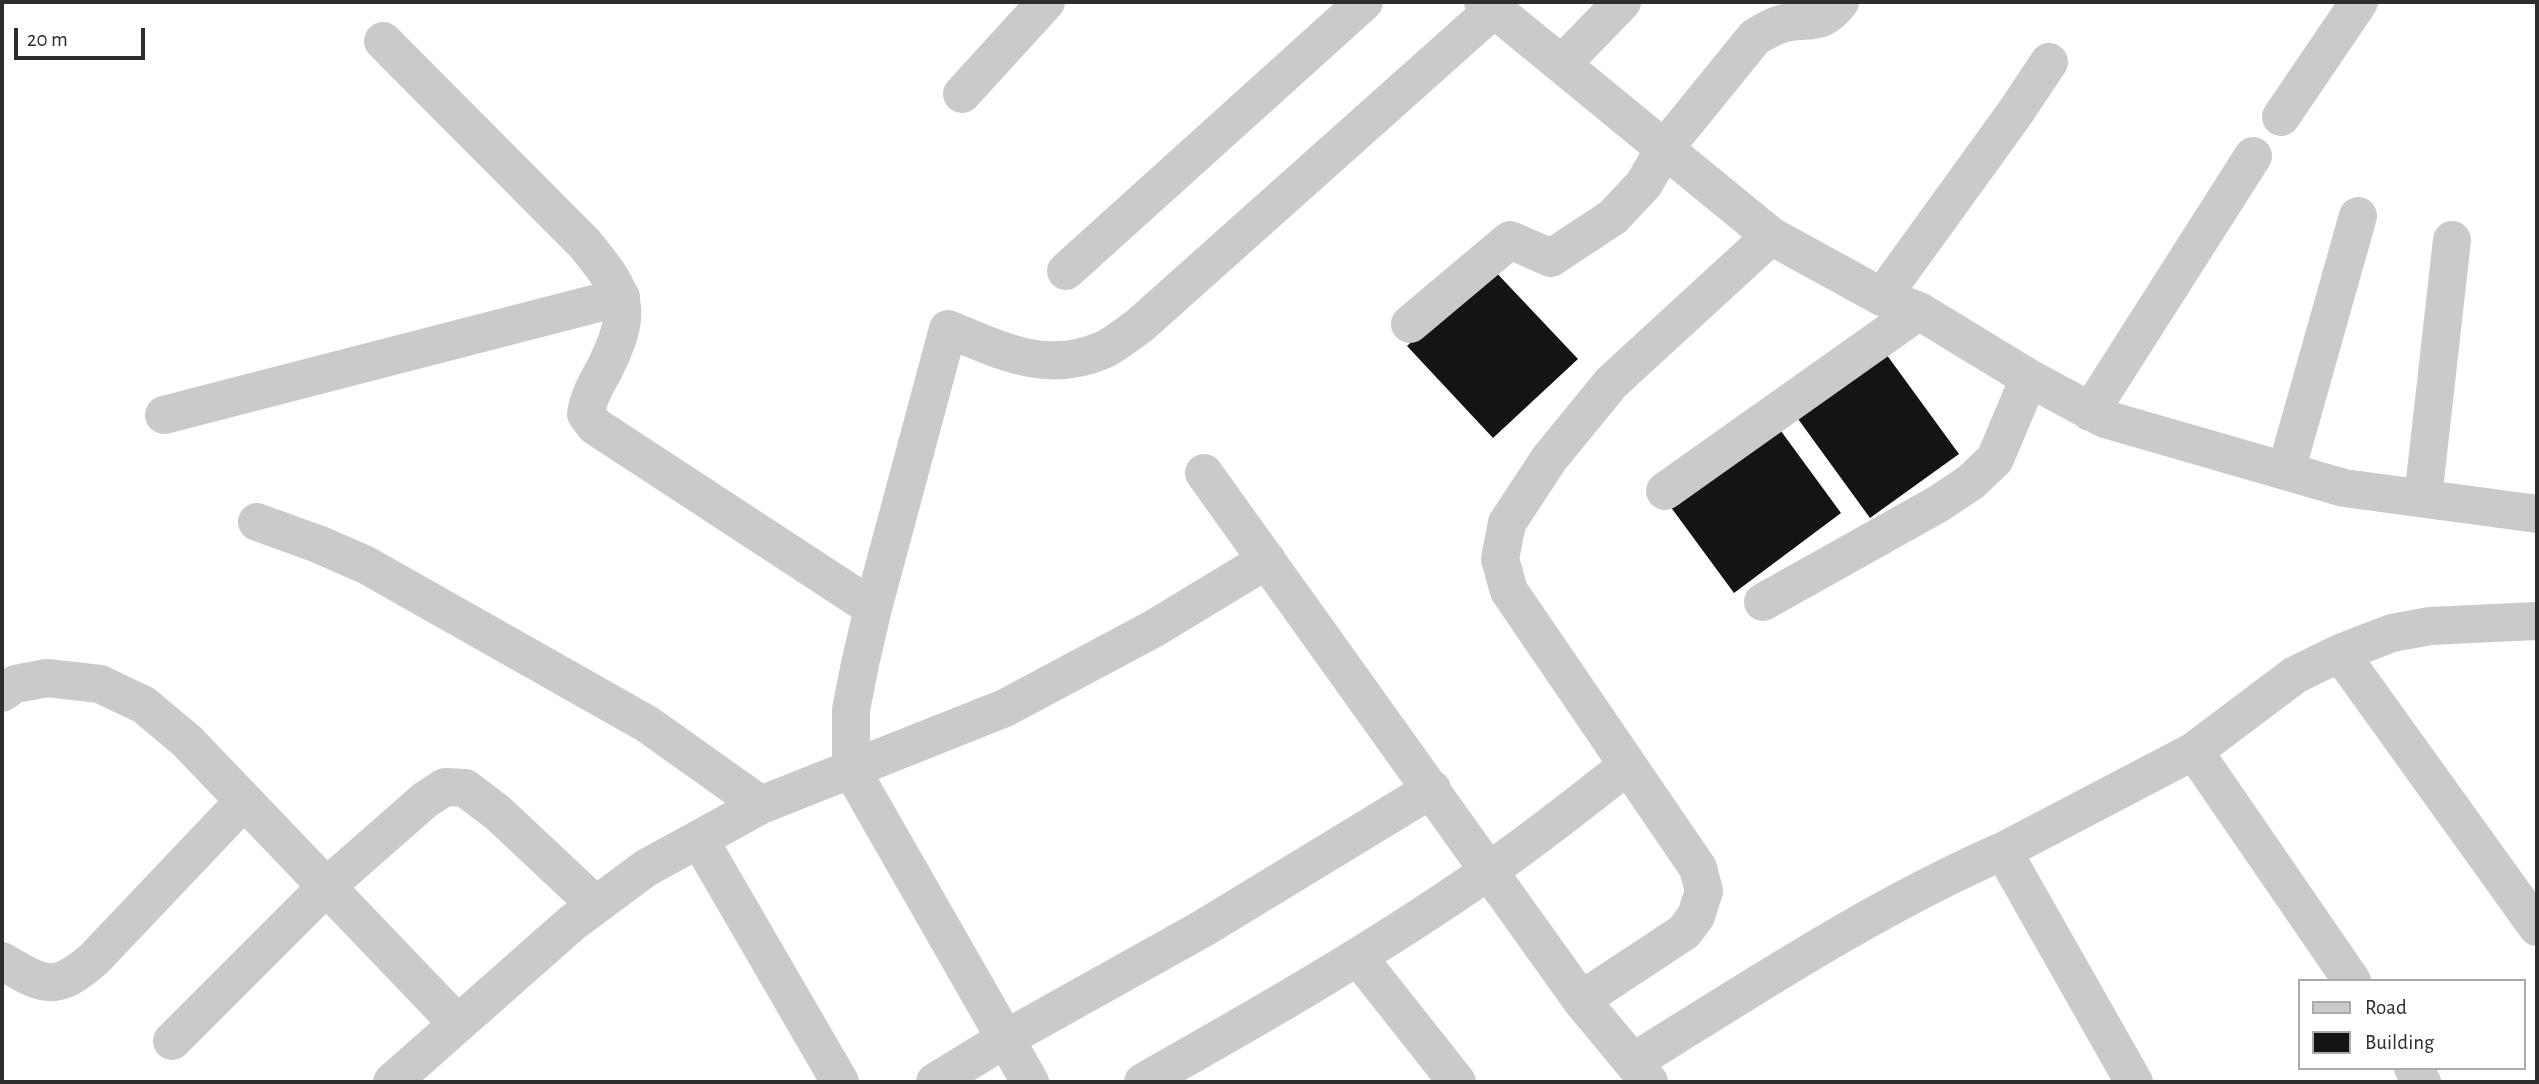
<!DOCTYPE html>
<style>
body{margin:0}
#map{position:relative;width:2539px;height:1084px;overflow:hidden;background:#fff;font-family:"Alegreya Sans",sans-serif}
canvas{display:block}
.frame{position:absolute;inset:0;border:4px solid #2d2d2d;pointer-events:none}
.legend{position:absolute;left:2298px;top:979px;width:228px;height:91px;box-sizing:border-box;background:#fff;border:2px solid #ababab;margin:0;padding:9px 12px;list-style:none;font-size:21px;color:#2d2d2d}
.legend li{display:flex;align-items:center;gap:14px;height:35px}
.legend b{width:35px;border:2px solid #ababab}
.scale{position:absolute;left:14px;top:28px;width:131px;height:32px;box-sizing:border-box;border:4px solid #2d2d2d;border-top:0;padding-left:9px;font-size:21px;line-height:24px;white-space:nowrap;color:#2d2d2d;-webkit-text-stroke:5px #fff;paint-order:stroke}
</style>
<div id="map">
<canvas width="2539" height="1084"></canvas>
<div class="frame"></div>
<ul class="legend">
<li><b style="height:9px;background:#cacaca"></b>Road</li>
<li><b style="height:19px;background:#141414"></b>Building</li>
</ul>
<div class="scale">20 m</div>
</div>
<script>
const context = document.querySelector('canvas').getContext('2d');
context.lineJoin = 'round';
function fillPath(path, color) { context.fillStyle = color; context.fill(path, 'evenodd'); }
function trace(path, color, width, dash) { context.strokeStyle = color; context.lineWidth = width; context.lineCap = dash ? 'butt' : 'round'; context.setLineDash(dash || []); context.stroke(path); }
const building = new Path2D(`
 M1491,267L1578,359L1493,438L1407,346Z
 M1881,347L1959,454L1870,518L1793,412Z
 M1778,427L1841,513L1734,593L1670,506Z`);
const minor = new Path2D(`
 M1483,2L1494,9L1771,236L1882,297L1919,311L2029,378L2105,419L2344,488L2537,514
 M383,41L585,244C627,296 634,309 604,370C596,384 588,398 586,414L595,426L873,608
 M1562,64L1622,2
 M962,94L1046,2
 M2281,117L2359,2
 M1066,271L1364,2
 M1882,297L2015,113L2049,62
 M1410,324L1510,240L1551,258L1613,217L1644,184L1664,149L1755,37C1767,30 1778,23 1791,22C1815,19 1823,24 1840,2
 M2090,412L2253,156
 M164,415L621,297
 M2286,471L2358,216
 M1204,473L1581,1000
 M1665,491L1919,311
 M2423,498L2452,240
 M257,522L318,544L366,565L647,724L761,805
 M1763,602L1938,504L1971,482L1995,459L2029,378
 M2340,653L2537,927
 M2,693L15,684L47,678L100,684L144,705L187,741L458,1024
 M2194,751L2352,981
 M699,839L840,1082
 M1358,957L1457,1082
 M2,961C44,986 55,993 94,959L244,801
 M172,1041L327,886L425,800L445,787L465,788L498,813L596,905
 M1633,1062C1754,987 1873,908 2003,851
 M2413,1068L2422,1082
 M392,1082L572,923L646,868L761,805L1005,708L1153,629L1267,560
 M935,1082L1005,1039L1202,929L1432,789
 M1030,1082L851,769V710L860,664L873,608L948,329C1000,350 1046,375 1103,350C1115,345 1127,334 1139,326L1494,9
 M1143,1082C1260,1016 1377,949 1487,872C1535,839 1581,802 1627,766
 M1649,1082L1581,1000L1684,932L1696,916L1704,891L1698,868L1509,591L1500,559L1507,523L1549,459L1611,383L1771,236
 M2134,1082L2003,851L2194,751L2295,675L2340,653L2392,633L2430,626L2537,621`);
fillPath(building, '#141414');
trace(minor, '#cacaca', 38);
</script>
